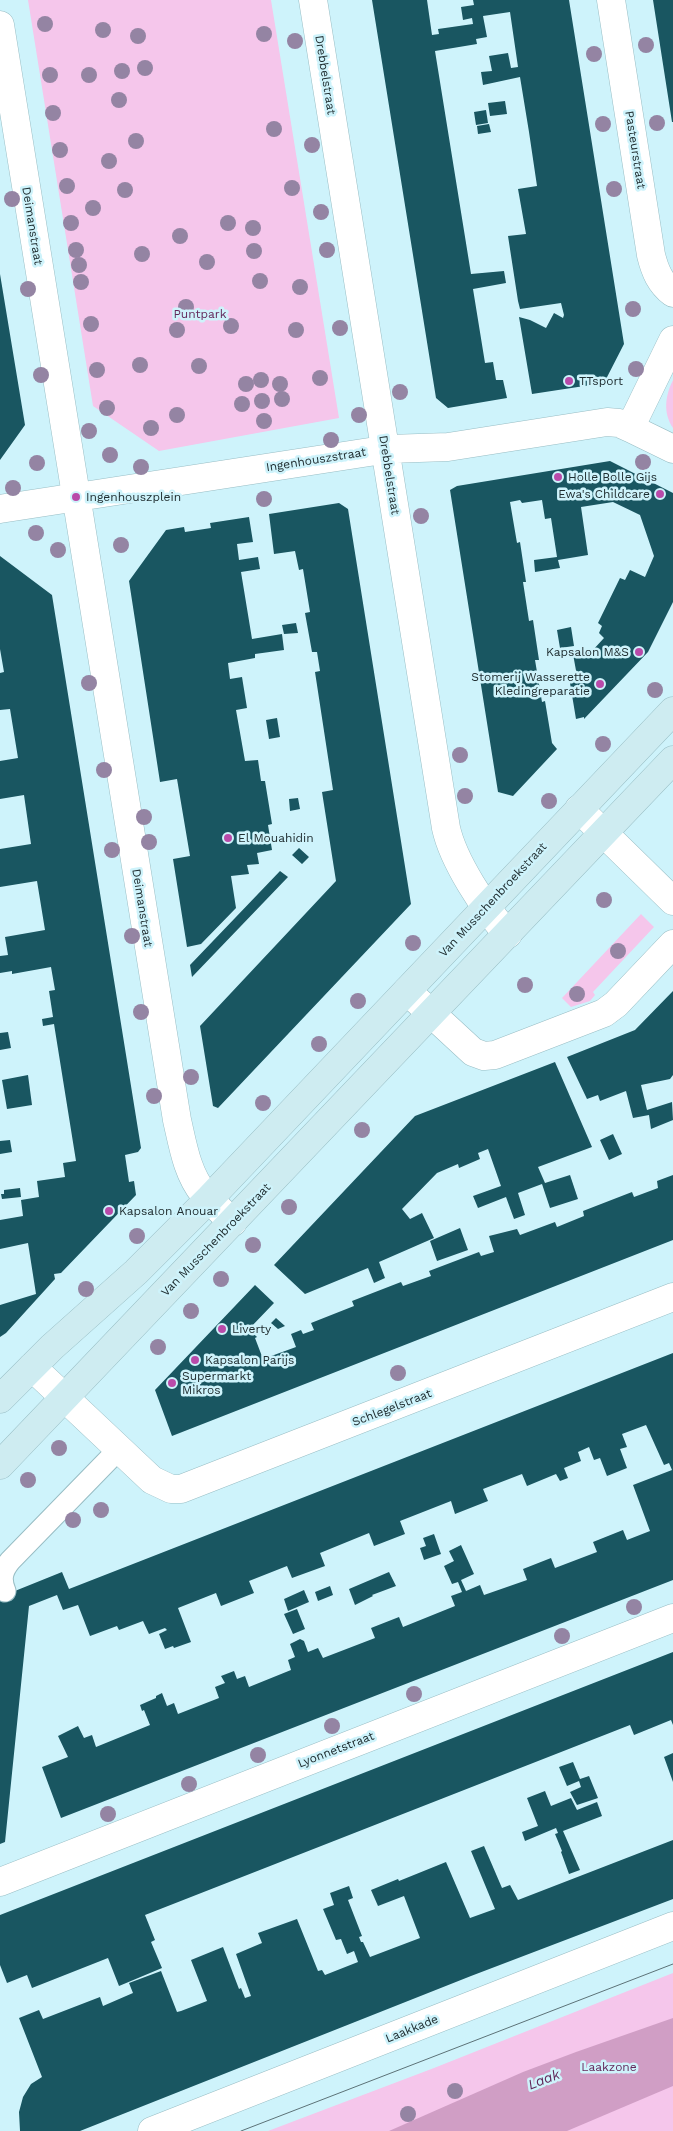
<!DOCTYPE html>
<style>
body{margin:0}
canvas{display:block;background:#cef3fb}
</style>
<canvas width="673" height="2131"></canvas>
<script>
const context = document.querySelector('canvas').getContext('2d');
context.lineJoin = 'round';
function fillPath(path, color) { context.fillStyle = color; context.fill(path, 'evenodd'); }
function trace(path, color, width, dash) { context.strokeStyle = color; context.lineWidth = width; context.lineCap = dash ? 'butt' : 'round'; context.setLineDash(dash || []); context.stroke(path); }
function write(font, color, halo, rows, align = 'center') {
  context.font = font + ' "Work Sans",sans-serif'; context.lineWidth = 5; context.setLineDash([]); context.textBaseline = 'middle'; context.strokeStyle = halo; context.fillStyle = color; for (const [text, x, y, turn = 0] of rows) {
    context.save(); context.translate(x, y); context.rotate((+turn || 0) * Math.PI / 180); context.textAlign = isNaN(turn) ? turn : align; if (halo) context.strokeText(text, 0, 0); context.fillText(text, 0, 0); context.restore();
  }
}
const green = new Path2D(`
 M28,0H271L339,418L159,451L93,406Z
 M673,380V428C663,413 665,396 673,380Z
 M641,914L654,927L593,992L595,995L590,1001L571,1007L562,998Z
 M673,1973V2131H268L434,2068Z`);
const water = new Path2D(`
 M673,2018V2086L567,2131H389L523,2072L576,2052Z`);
const building = new Path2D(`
 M372,0H427L432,35L439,34L438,29L473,24L472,18L463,20L461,7L474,5L473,0H569L624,344L604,383L532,394L519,317L530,320L546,328L554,313L563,318L564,315L561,303L520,309L518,301L508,236L526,234L518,189L537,186L529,132L520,77L483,85L481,72L492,71L489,56L508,53L511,68L518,67L510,12L483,16L487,37L476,39L477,44L435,51L471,274L504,271L506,283L473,289L485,363L493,362L496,380H503L507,398L448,408L436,398Z
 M653,0H673V122H672Z
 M505,101L507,114L490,116L488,103Z
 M486,110L488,123L476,125L474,112Z
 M489,124L491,132L478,134L477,126Z
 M0,274L25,425L0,460Z
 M610,461L673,493V602L648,652L584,719V717L576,719L569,677L577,676L573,654L592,651L604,638L599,633L602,626L598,623L620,578L625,580L630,570L645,577L654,556L640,515L613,502L581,507L588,555L558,560L560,568L535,572L534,560L557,557L551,518L545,519L542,500L522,503L520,500L510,502L517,543L520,542L526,582H523L529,621L533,620L539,660H535L542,702L545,701L552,743L557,749L513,796L498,792L450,490L457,486Z
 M339,503L348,509L411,904L218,1108L213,1106L200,1026L336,881L322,792L333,790L315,672L320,671L317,652H312L305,613L310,612L303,569L299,570L295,551L274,554L269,514Z
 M249,517L253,542L237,544L239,560L258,557L260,569L241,572L252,639L282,634L284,650L255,654V658L228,663L230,679L242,677L247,708L236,710L245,761L258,760L261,781H265L272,824L268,825L272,850L257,853L259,864L247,865L249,874L231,876L236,908L201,944L187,947L173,859L190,856L177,779L160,782L129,581L166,530L184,527L185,532L211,528L210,523Z
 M0,556L52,595L141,1148L138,1152L125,1155L129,1182L134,1181L136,1195L61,1273L54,1274L55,1279L6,1333L0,1337V1305L36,1294L28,1243L0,1249V1220L23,1216L21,1200L39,1197L37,1181L65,1177L63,1163L76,1161L54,1024L43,1026L42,1019L53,1017L49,991L55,990L51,967L12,974V971L0,973V956L8,955L5,937L45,930L37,881L0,887V849L31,844L24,795L0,799V761L18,758L10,709L0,710V673L4,672L0,649Z
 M296,623L298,633L284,634L282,625Z
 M571,627L574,646L560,648L557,630Z
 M277,718L280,737L269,739L266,720Z
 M298,798L300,809L290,811L289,799Z
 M299,848L309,857L302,864L292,855Z
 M280,871L288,877L192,977L190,965Z
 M673,991V1075L670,1079L641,1085L647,1110L672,1102L673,1120L651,1129L649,1115L633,1118L626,1091L600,1101L598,1095L587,1099L567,1057L635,1030Z
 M8,1032L11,1048L0,1050V1033Z
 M555,1062L592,1147L538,1167L545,1183L570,1175L578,1199L550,1208L542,1184L518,1193L525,1215L514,1219L506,1197L478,1208L473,1196L501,1186L488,1149L478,1153L480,1159L459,1168L458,1164L437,1173L402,1209L410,1219L422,1213L434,1238L379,1262L385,1278L374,1283L368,1268L305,1294L274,1265L415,1116Z
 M28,1075L32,1105L7,1109L2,1080Z
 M613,1134L622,1154L609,1160L600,1140Z
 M10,1140L12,1152L0,1154V1141Z
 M673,1175V1240L172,1436L155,1390L255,1285L274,1303L249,1329L257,1337L255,1338L263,1359L296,1347L291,1334L301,1330L303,1334L314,1330L311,1323L354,1306L352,1301L401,1282L403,1286L431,1276L429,1271L479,1252L481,1256L494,1252L489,1236L517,1229L520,1235L555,1222L557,1227L584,1216L583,1211L632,1192L634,1197L658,1188L657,1181Z
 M20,1188L21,1197L2,1199L1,1194H4V1190Z
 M460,1228L468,1250L437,1261L430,1241Z
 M276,1318L285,1326L278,1329L271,1323Z
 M673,1353V1580L61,1818L42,1767L68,1757L58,1736L78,1726L84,1738L92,1735L96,1747L150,1725L144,1710L142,1711L140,1705L156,1698V1696L162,1693L167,1706L174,1703L178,1714L219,1698L215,1687L225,1683L221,1676L234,1671L237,1679L245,1676L249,1687L291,1670L288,1660L295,1657L290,1644L300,1639L304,1641L308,1652L318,1648L323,1658L375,1638L371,1628L399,1617L403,1627L455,1606L451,1596L462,1592L458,1582L452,1584L444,1566L454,1561L449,1551L461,1545L474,1574L461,1580L466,1591L480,1585L484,1595L527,1580L523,1569L551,1558L555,1568L597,1552L593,1542L623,1530L627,1540L650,1531L633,1485L672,1470L669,1463L664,1465L646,1425L622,1434L627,1447L620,1449L627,1468L607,1476L600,1458L594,1460L589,1447L578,1452L581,1461L564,1468L568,1478L560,1481L556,1474L527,1486L522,1474L483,1489L488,1501L455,1514L451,1501L400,1521L405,1534L374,1546L369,1533L320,1553L325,1566L292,1578L287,1566L249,1581L254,1593L221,1606L216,1593L178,1608L191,1642L174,1648L173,1646L165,1649L159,1634L167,1630L165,1628L149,1634L143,1621L119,1630L117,1626L90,1636L78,1605L63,1610L57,1595L29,1606L5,1842L0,1844V1597L62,1572L69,1589Z
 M434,1534L441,1554L424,1560L420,1548L426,1546L423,1538Z
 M389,1572L396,1586L372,1595L373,1596L355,1605L349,1589Z
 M330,1586L333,1595L318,1601L315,1592Z
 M304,1590L309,1602L288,1611L284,1599Z
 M297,1609L305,1629L293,1634L284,1614Z
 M673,1652V1725L671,1720L634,1735L630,1725L145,1915L155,1940L151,1942L162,1968L119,1986L108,1958L32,1988L27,1975L7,1983L0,1965V1915Z
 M673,1753V1782L664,1757Z
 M573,1762L580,1779L589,1776L598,1798L577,1805L570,1792L581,1787L579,1781L567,1786L559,1767Z
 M545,1791L551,1806L571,1798L577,1810L597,1802L602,1816L563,1831L580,1870L569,1874L561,1852L562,1851L555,1834L558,1833L556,1828L525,1841L522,1832L538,1826L527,1798Z
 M673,1840V1899L471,1976L80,2131H20L19,2112L23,2097L31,2084L42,2077L19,2018L39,2010L43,2019L100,1997L103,2006L133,1993L129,1983L161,1971L177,2012L181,2011L207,2001L191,1960L223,1947L239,1989L241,1988L245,1998L251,1996L236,1954L262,1943L258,1933L297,1919L318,1971L322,1970L325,1975L358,1962L354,1951L347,1954L341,1939L336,1940L323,1909L334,1905L330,1893L349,1886L353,1898L348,1900L362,1936L359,1937L361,1942H363L370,1957L420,1938L404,1896L378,1906L371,1890L398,1879L399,1881L446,1862L470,1918L495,1909L471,1851L484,1846L502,1888L510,1885L518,1900Z`);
const lane = new Path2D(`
 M5,1591C0,1579 2,1571 10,1561L119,1449`);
const street = new Path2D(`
 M313,0L446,828C453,860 484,909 508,934
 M611,0L651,255C655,271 660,283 673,293
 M0,25L177,1120C183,1146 187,1173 204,1194C213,1204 223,1213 233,1222
 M673,340L630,428L673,449
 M0,509L389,449L448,447L607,422L619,423L630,428
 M579,809L673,901
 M407,991L473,1052L484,1056L495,1055L604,1013L616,1004L673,944
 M32,1367L152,1480L171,1489H181L673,1297
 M0,1882L673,1618
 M152,2131L673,1926`);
const secondary = new Path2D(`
 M0,1399L52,1347L136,1272L209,1199L673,711
 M0,1465L673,760`);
const tram = new Path2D(`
 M241,2131L673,1964`);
const trees = [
 [45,24],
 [103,30],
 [264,34],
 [138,36],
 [295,41],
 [646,45],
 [594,54],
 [145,68],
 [122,71],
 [50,75],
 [89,75],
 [119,100],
 [53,113],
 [657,123],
 [603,124],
 [274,129],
 [136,141],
 [312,145],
 [60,150],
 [109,161],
 [67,186],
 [292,188],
 [614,189],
 [125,190],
 [12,199],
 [93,208],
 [321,212],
 [71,223],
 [228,223],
 [253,228],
 [180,236],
 [76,250],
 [327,250],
 [254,251],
 [142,254],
 [207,262],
 [79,265],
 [260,281],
 [81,282],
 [300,287],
 [28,289],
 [186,307],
 [633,309],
 [91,324],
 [231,326],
 [340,328],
 [177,330],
 [296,330],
 [140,365],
 [199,366],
 [636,369],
 [97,370],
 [41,375],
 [320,378],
 [261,380],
 [246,384],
 [280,384],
 [400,392],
 [282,399],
 [262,401],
 [242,404],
 [107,408],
 [177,415],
 [359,415],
 [264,421],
 [151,428],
 [89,431],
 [331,440],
 [110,455],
 [643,462],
 [37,463],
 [141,467],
 [13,488],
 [264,499],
 [421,516],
 [36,533],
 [121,545],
 [58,550],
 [89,683],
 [655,690],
 [603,744],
 [460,755],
 [104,770],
 [465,796],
 [549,801],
 [144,817],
 [149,842],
 [112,850],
 [604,900],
 [132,936],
 [413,943],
 [618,951],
 [525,985],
 [577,994],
 [358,1001],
 [141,1012],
 [319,1044],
 [191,1077],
 [154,1096],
 [263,1103],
 [362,1130],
 [289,1207],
 [137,1236],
 [253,1245],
 [221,1279],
 [86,1289],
 [191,1311],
 [158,1347],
 [398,1373],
 [59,1448],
 [28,1480],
 [101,1510],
 [73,1520],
 [634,1607],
 [562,1636],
 [414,1694],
 [332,1726],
 [258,1755],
 [189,1784],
 [108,1814],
 [455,2091],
 [408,2114]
];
const markers = [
 [569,381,5,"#b94aa9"],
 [558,477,5,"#b94aa9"],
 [660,494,5,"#b94aa9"],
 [76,497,5,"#b94aa9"],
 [639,652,5,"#b94aa9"],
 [600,684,5,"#b94aa9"],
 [228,838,5,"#b94aa9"],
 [109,1211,5,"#b94aa9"],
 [222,1329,5,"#b94aa9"],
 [195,1360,5,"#b94aa9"],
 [172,1383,5,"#b94aa9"]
];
const streetNames = [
 ["Drebbelstraat",325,75,81],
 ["Pasteurstraat",635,150,81],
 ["Deimanstraat",32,226,81],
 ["Ingenhouszstraat",316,460,-9],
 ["Drebbelstraat",389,475,81],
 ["Van Musschenbroekstraat",493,900,-47],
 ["Deimanstraat",142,908,81],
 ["Van Musschenbroekstraat",216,1240,-46],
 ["Schlegelstraat",392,1408,-21],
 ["Lyonnetstraat",336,1750,-21],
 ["Laakkade",412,2029,-22]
];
const parkNames = [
 ["Puntpark",200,314],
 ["Laakzone",609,2067]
];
const poiNames = [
 ["TTsport",579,381],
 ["Holle Bolle Gijs",568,477],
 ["Ewa's Childcare",650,494,"right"],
 ["Ingenhouszplein",86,497],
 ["Kapsalon M&S",629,652,"right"],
 ["Stomerij Wasserette",590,677,"right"],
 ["Kledingreparatie",590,691,"right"],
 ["El Mouahidin",238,838],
 ["Kapsalon Anouar",119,1211],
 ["Liverty",232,1329],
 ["Kapsalon Parijs",205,1360],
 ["Supermarkt",182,1376],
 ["Mikros",182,1390]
];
const waterNames = [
 ["Laak",544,2080,-21]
];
fillPath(green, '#f5c6eb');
fillPath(water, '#d09ec5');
fillPath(building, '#195661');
trace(lane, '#98bdc4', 23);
trace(street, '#98bdc4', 29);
trace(secondary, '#98bdc4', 29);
trace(lane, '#fff', 21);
trace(street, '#fff', 28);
trace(secondary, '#ceecf1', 28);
trace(tram, '#5c7277', 1);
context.fillStyle = '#9484a3';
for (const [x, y] of trees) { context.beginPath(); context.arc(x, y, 8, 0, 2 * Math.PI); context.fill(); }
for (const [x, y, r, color] of markers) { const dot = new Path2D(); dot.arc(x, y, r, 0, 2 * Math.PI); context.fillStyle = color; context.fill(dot); trace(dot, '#cef3fb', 2); }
write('12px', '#202e31', '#cef3fb', streetNames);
write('12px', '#64295b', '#cef3fb', parkNames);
write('12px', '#202e31', '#cef3fb', poiNames, 'left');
write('italic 14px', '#602558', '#cef3fb', waterNames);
</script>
